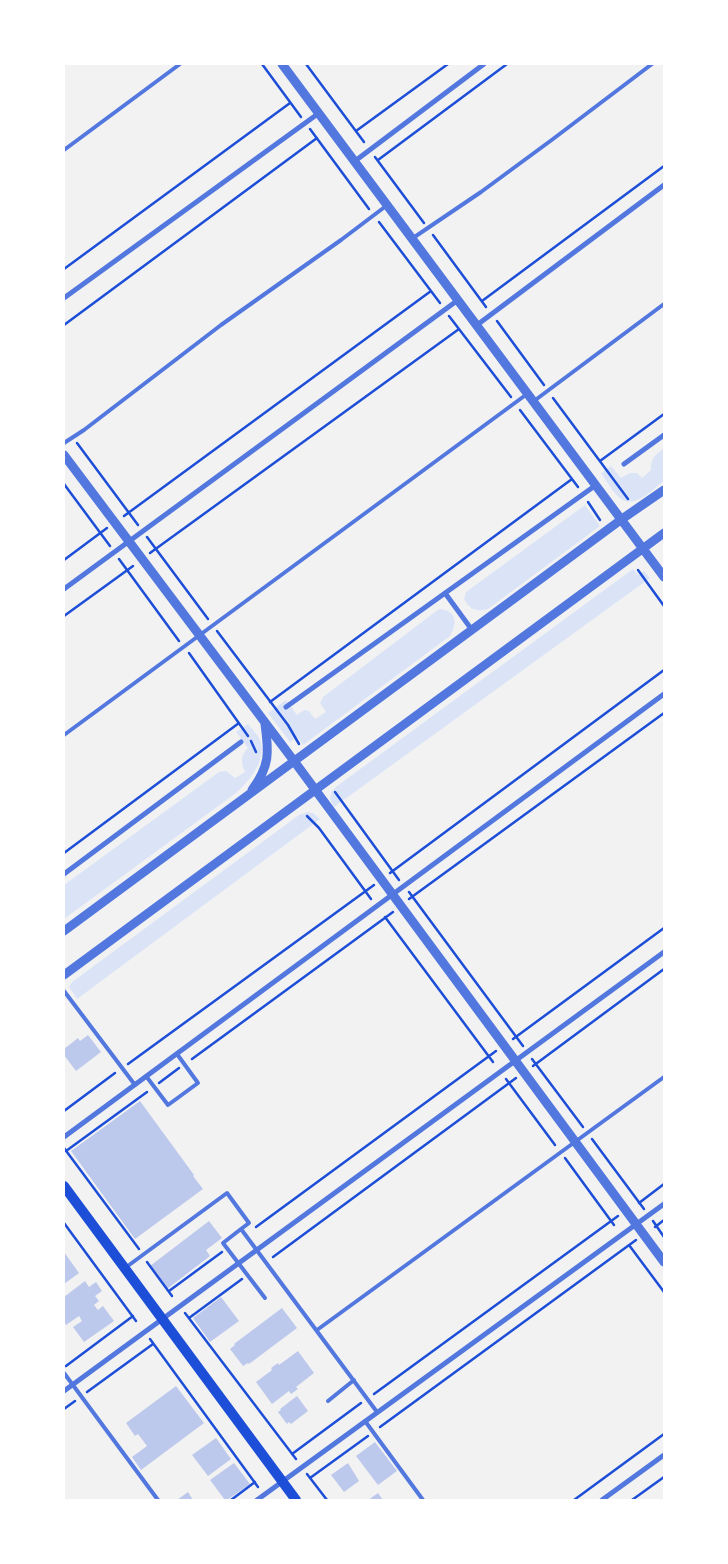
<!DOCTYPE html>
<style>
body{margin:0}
#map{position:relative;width:728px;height:1564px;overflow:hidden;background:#f2f2f2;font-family:Roboto,sans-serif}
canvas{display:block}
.frame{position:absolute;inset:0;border:65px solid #fff;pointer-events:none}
</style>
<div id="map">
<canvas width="728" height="1564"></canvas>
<div class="frame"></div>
</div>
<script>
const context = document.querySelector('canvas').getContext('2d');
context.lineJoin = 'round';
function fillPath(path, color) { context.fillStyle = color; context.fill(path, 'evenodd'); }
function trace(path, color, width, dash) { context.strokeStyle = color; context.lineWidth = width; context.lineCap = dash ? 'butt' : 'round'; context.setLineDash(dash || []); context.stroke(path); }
const green = new Path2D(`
 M664,448V481C653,489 634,510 620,498C612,492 607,481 601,473L611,466L621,478L630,473H637L642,478L651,470C650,459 656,454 664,448Z
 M585,505L600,526L488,609C476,612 470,610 464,599L466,592Z
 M633,569L638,575L644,571L650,578L334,807L330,799L332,791L337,786Z
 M439,609C456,610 458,623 450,636L303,745L297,737L290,742L268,713L286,700L297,715L304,710L309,711L315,719L326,712L320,703L323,697Z
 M248,724C252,729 260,737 261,743C265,763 249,781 236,793L64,919V885L219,772L226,771L235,778L245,772C241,763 240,756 248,748L236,732Z
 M307,812L313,813L320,819L77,999L69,987L72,982L299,815Z`);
const building = new Path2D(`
 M88,1035L101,1052L76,1071L64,1055V1049L78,1038L80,1041Z
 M140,1101L194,1175L193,1176L203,1189L135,1239L71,1151Z
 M209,1221L222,1238L206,1250L210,1256L167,1289L150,1266Z
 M64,1252L79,1273L64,1284Z
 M85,1281L89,1287L96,1282L102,1291L95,1296L99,1301L94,1305L98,1310L103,1306L114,1321L84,1342L73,1327L82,1321L79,1316L66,1325L64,1321V1297Z
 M221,1297L239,1321L210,1342L193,1318Z
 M282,1308L297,1328L249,1364L248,1363L243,1366L230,1349L235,1345L234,1344Z
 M298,1351L314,1373L296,1387L298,1389L291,1394L289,1391L272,1404L256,1382L272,1370L271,1368L278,1363L279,1365Z
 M176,1386L204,1423L141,1470L132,1457L147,1446L138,1434L135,1436L126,1423Z
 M297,1396L308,1411L291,1424L289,1422L287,1424L278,1412L281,1410L280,1409Z
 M216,1438L231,1459L208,1476L192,1455Z
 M375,1442L397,1471L378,1485L356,1456Z
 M234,1463L250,1484L227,1500H225L210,1480Z
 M348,1463L359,1481L344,1492L331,1475Z
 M188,1492L193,1500H177Z
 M378,1493L383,1500H368Z`);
const path = new Path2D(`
 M262,64L301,117
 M306,64L364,142
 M310,129L369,209
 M356,131L448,64
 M375,157L424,223
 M378,160L507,64
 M379,222L440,303
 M433,235L486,307
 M64,269L290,103
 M482,301L664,166
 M449,316L511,397
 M497,321L544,385
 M64,325L317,138
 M553,398L628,499
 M520,410L578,487
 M77,443L138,525
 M600,461L664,414
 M64,484L110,546
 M588,502L600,520
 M124,516L431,291
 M147,537L208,619
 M150,553L459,329
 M119,559L179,641
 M64,560L107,528
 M638,570L664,606
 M64,616L133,566
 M217,631L288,725L299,744
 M189,653L248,736
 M270,702L572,479
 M251,741L256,752
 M335,792L399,880
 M307,816L319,828L371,899
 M64,853L239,723
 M390,873L664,670
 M409,892L523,1046
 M409,899L664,713
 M385,917L493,1062
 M513,1039L664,928
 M192,1059L393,912
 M532,1059L583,1127
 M128,1064L374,885
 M533,1066L664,969
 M506,1079L555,1145
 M159,1083L179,1068
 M64,1111L115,1073
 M592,1139L644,1209
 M64,1148L139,1249
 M66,1151L147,1092
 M565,1158L614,1225
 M639,1203L664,1184
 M653,1221L664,1237
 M64,1223L136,1321
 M256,1227L496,1051
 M655,1227L664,1220
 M629,1245L664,1292
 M273,1257L516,1078
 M147,1262L172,1296
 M169,1291L222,1252
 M185,1313L296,1459
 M189,1318L242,1279
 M150,1339L258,1487
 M66,1366L133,1316
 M87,1392L153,1344
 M374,1394L618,1216
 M64,1409L75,1401
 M380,1427L636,1240
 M292,1454L361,1403
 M307,1474L327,1500
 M310,1478L368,1436
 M231,1500L255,1482
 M574,1500L664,1434
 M632,1500L664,1477`);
const service = new Path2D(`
 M64,150L180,64
 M413,238L481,192L553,139L652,64
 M534,401L664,304
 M64,443L84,430L221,325L341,240L386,206
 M64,735L527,394
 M64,991L135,1085
 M146,1076L168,1105L198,1083L177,1054
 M241,1229L223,1243L265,1298
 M125,1268L227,1193L249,1223L241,1229L377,1412
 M317,1330L664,1077
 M64,1373L158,1500
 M328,1401L354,1380
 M365,1421L423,1500`);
const minor = new Path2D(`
 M355,161L484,64
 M64,298L319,113
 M477,325L664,185
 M624,464L664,435
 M64,589L458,300
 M445,593L472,630
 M286,707L596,485
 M64,874L241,742
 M64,1137L664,694
 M64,1391L664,952
 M257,1500L664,1204
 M602,1500L664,1455`);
const tertiary = new Path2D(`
 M282,64L664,577
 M64,455L294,761L664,1262
 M252,790C270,766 269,752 265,724
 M64,931L622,519L664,490
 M64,975L664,533`);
const secondary = new Path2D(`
 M64,1186L296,1500`);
fillPath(green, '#dbe4f7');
fillPath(building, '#bdc9ec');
trace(path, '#1d4ed8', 2.5);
trace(service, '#5277de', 4);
trace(minor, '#5277de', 5);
trace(tertiary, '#5277de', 9);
trace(secondary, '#1d4ed8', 10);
</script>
